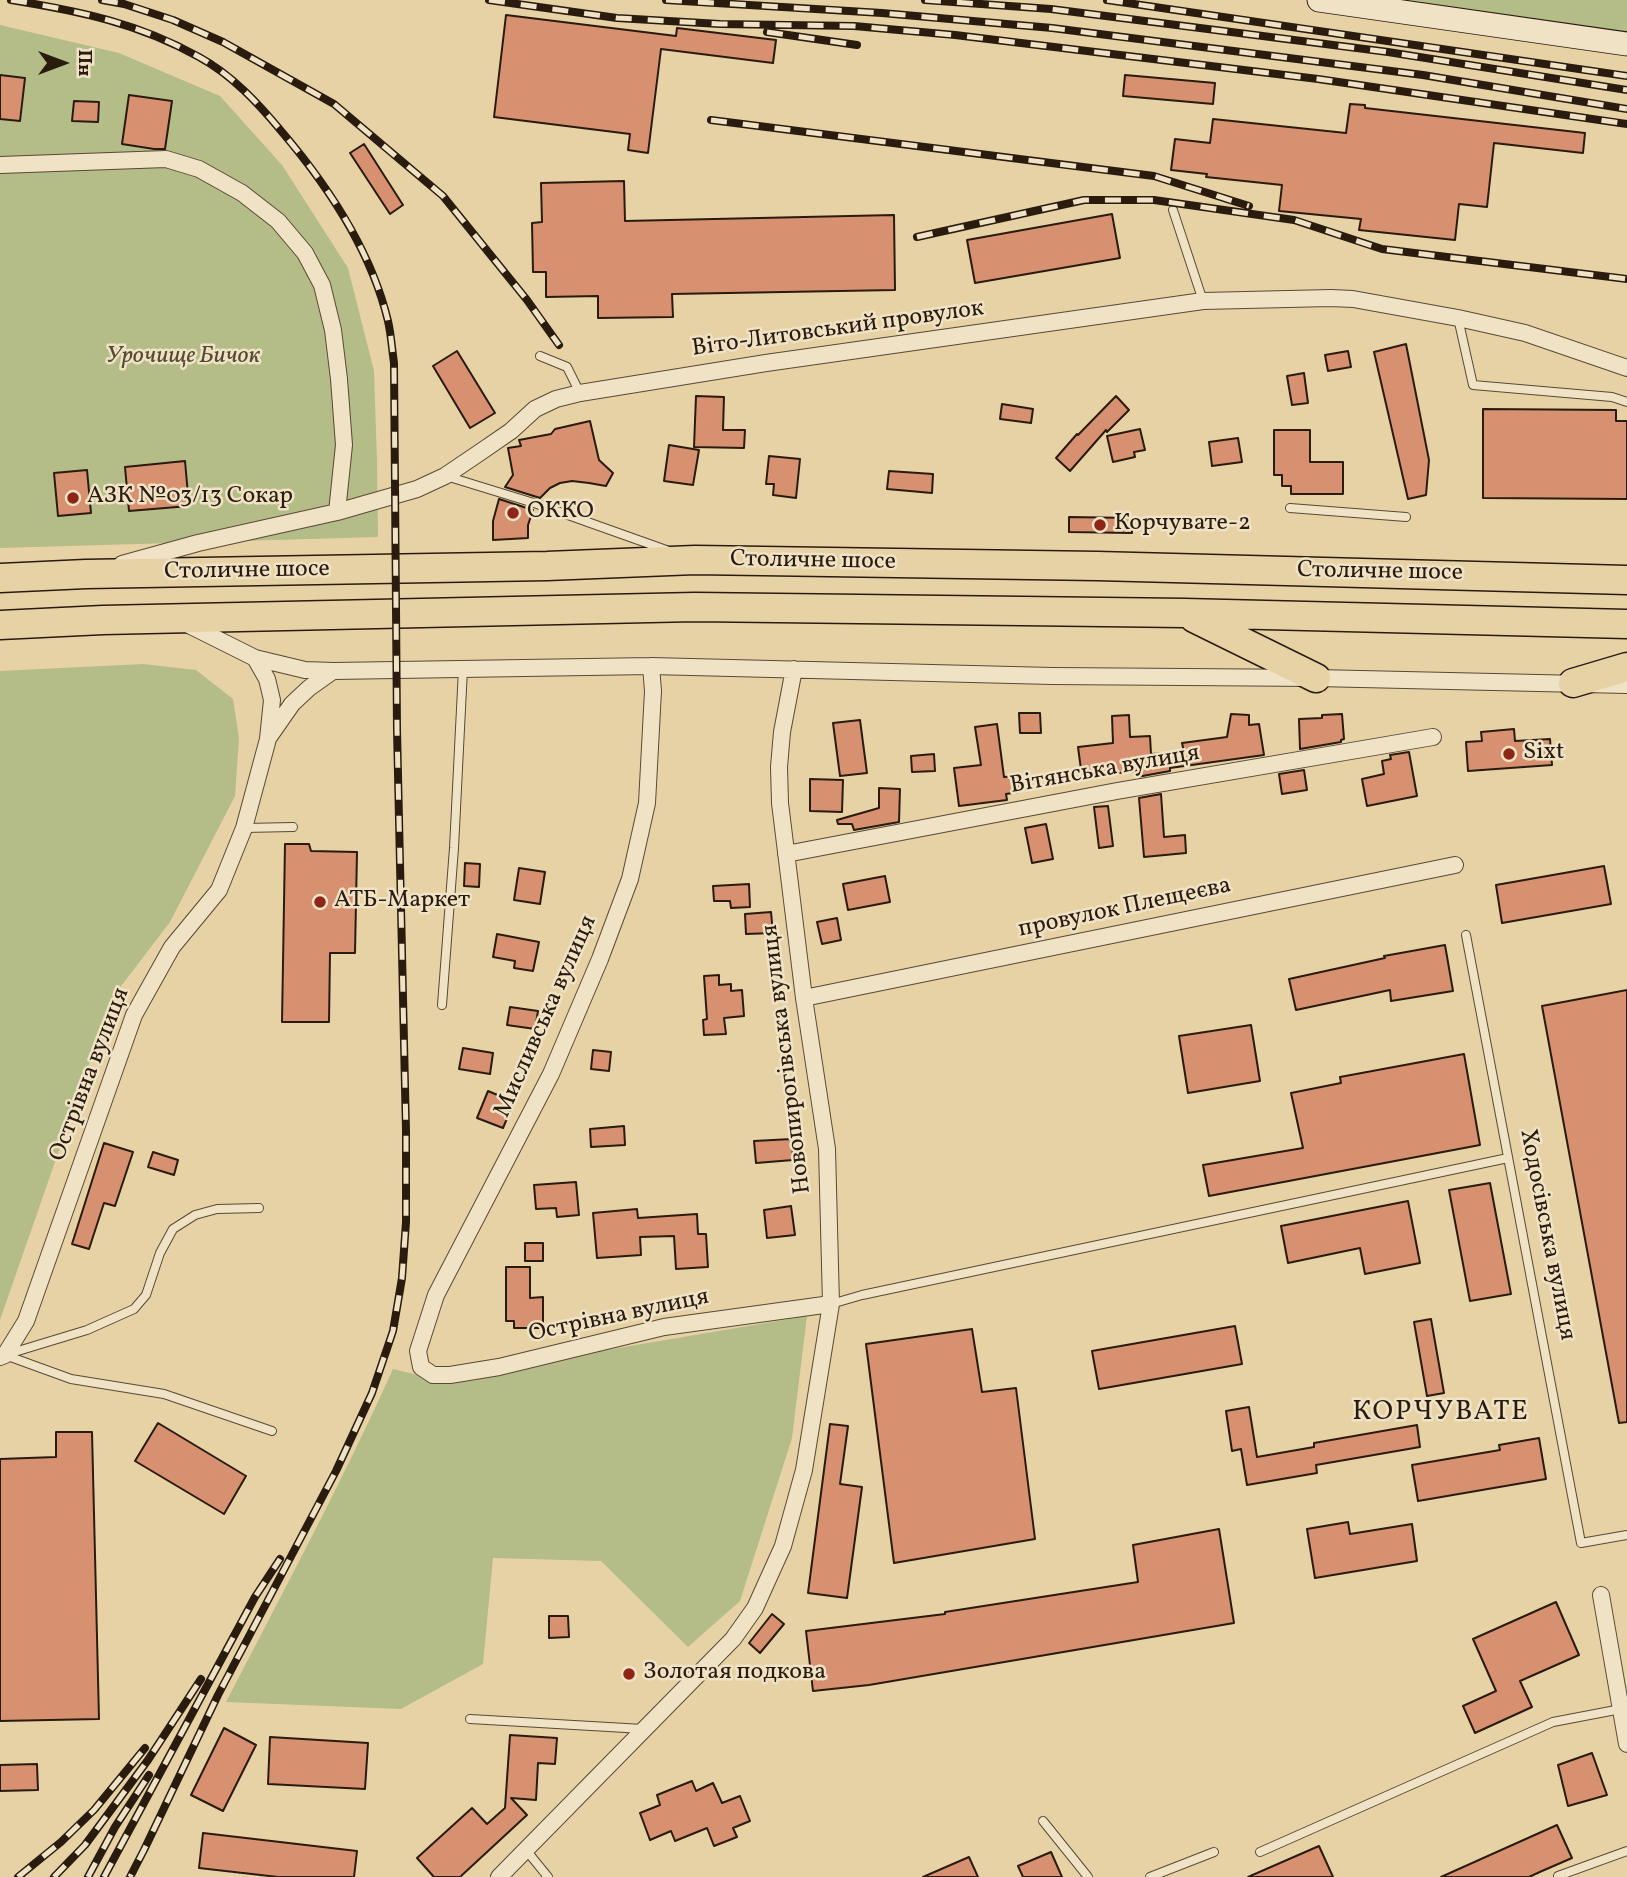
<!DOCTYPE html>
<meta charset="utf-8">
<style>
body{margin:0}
#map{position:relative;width:1627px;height:1877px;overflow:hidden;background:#e7d2a6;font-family:Vollkorn,serif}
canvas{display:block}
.north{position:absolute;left:28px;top:28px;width:70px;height:70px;-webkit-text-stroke:5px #efe2c5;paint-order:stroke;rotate:90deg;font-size:19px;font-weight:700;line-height:28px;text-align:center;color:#2a1b0f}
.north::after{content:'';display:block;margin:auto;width:24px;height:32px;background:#2a1b0f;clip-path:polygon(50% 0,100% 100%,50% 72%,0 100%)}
</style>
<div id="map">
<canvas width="1627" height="1877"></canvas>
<div class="north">Пн</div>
</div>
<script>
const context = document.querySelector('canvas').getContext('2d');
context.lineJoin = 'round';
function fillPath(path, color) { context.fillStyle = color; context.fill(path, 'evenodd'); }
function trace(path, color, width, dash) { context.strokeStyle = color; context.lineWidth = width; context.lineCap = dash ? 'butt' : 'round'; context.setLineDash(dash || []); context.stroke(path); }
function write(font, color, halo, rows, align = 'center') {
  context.font = font + ' Vollkorn,serif'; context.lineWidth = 5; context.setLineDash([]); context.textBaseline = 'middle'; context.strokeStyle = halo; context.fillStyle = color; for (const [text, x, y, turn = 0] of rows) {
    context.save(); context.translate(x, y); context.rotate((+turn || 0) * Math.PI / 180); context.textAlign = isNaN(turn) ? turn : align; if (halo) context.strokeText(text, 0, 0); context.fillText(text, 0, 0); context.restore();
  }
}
const green = new Path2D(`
 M1352,0H1627V40Z
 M0,25L119,53L220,96L282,165L348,268L374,371L377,461L378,537L0,548Z
 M143,664L196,670L233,699L239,738L235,796L170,922L112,998L0,1320V671Z
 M807,1316L792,1438L740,1601L688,1647L601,1561L493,1558L483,1664L401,1709L226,1702C283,1592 342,1482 393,1369L435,1379Z`);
const building = new Path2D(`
 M506,15L676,36L677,28L776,40L773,63L661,49L648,153L628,150L630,134L494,117Z
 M0,75L25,78L20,121L0,119Z
 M1125,75L1215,83L1213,104L1123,96Z
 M129,95L172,101L165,149H154L122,144Z
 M74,101L99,102L98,122L72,121Z
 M1350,104L1365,105V108L1585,133L1583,153L1494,143L1487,207L1459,204L1455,240L1359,230L1361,219L1279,211L1282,185L1206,177L1207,174L1171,170L1175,139L1210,143L1213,119L1346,133Z
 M364,144L403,205L390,214L350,153Z
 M624,181L625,221L894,215L895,290L672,294L673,317L598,318V296L546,297V272H533L532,223L542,222L541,183Z
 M1112,214L1120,258L975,283L967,240Z
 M1406,344L1429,460L1426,495L1408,499L1374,352Z
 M457,351L495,413L470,428L433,366Z
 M1348,351L1351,367L1328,371L1325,355Z
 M1304,373L1308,403L1292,405L1287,376Z
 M696,396L724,397L723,430H745L744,448L694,447Z
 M1116,396L1129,410L1107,432L1106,430L1070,471L1056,458L1077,434L1078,435Z
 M1002,404L1033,409L1031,423L1000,419Z
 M1483,409L1616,410V421H1627V499L1483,498Z
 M590,421L599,460L613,473L606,486L589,483L572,481L560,483L550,488L540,498L505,487L513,475L508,448L521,446L519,440L551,434L555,429Z
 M1140,429L1145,450L1134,452L1135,457L1113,462L1107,436Z
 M1274,430H1310V462H1343V494H1291V486H1282V475H1274Z
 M1238,438L1242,462L1212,466L1209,442Z
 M669,445L699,450L693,485L664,481Z
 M769,456L800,459L796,498L773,495L774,484H766Z
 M185,461L189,506L129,511L125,467Z
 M87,470L91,513L58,516L54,473Z
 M889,471L933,474L932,493L887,489Z
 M499,499L533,510L528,525V538L493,540V521Z
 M1069,517L1132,518V533L1069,532Z
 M1019,713H1040L1041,733H1020Z
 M1231,714L1249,715V725L1259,724L1264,755L1170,768V771L1137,777V771L1082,777L1078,747L1113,743L1112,716L1129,715L1130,737L1150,736L1151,754L1184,752L1182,743L1227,737Z
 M1342,714L1344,739L1341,740V742L1300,749L1299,719L1322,718V715Z
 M860,720L867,773L840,776L833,723Z
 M997,724L1004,777L1017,776L1019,792L1006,794L1007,800L959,806L954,768L981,765L975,727Z
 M1514,729L1515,741L1550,739L1552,765L1468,771L1466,742L1482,741L1481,732Z
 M1409,752L1417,796L1367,806L1362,779L1384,774L1382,761L1391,759L1390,755Z
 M934,754L935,771L912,772L911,756Z
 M1304,770L1307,790L1282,794L1279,774Z
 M810,779L843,780L842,812L810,811Z
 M879,788L900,789L899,822L854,830L852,824H838L837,820L879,808Z
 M1161,794L1164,837L1185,835L1186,853L1144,857L1139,798Z
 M1108,806L1113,846L1099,848L1094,807Z
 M1046,824L1053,859L1032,863L1025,828Z
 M285,844H309L311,851L357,852L355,953H330L329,1022H282Z
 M465,863L480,864L479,887L464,886Z
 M1604,866L1611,904L1502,923L1496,885Z
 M519,868L545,872L540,904L514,900Z
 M885,876L890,902L848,910L843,884Z
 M749,884L750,907L731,908L730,901H714L713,886Z
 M771,912L773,933L746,934L745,914Z
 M837,918L841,940L822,944L817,922Z
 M497,934L539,942L533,971L514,968L515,961L493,957Z
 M1445,945L1453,991L1391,1001L1390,990L1296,1010L1289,979L1385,958L1384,956Z
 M719,975V985L731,984V991L742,990L744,1016L724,1018L726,1034L704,1035L703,1020L707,1019L704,976Z
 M1627,990V1422L1619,1423L1542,1006Z
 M510,1007L538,1011L535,1029L507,1025Z
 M1251,1025L1260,1081L1188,1093L1179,1036Z
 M463,1048L493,1053L490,1074L459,1069Z
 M593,1050L611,1052L609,1071L591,1069Z
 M1464,1054L1480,1145L1209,1196L1203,1165L1303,1148L1291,1093L1341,1083L1340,1077Z
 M488,1091L514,1102L503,1128L477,1118Z
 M624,1126L625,1145L591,1147L590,1129Z
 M792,1139L793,1160L756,1163L754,1141Z
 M104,1143L133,1152L115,1206L104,1203L89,1249L72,1244Z
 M153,1152L178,1160L174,1175L148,1167Z
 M576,1182L579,1215L557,1217L556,1208L536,1209L534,1185Z
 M1490,1183L1511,1294L1470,1301L1449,1190Z
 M1408,1201L1420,1263L1365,1274L1360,1248L1288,1263L1281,1226Z
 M791,1206L795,1235L767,1238L764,1210Z
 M637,1209L638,1218L697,1214L698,1234H706L708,1267L676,1269L674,1236L640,1237L641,1255L597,1258L593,1213Z
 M525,1243H543V1261H525Z
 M506,1267H530V1298L543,1297V1328H514V1321H506Z
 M1431,1319L1444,1393L1427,1396L1414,1322Z
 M1235,1326L1242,1364L1099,1389L1092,1351Z
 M972,1329L982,1392L1016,1388L1035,1539L894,1563L866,1344Z
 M1249,1407L1257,1457L1314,1447V1443L1417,1425L1420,1447L1316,1465L1317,1473L1247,1485L1241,1449L1232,1451L1226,1411Z
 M158,1423L246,1476L224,1514L135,1461Z
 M830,1424L848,1426L840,1484L862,1487L847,1598L808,1593Z
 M56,1432H92L99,1719L0,1721V1459L56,1457Z
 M1539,1438L1546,1479L1418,1501L1412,1465L1500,1450L1499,1445Z
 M1348,1522L1350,1534L1412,1524L1417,1561L1315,1578L1307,1529Z
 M1219,1529L1234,1623L869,1685L813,1691L806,1631L945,1614V1612L1138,1582L1133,1545Z
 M1556,1602L1579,1655L1520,1681L1532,1707L1475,1733L1463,1706L1496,1691L1473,1639Z
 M772,1614L784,1624L760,1653L749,1643Z
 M549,1616H568L569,1637L549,1638Z
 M224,1728L256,1745L223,1811L191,1795Z
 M510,1735L557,1738L555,1764L538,1763L536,1800L511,1798L527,1815L460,1877H434L417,1858L472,1808L487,1824L505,1808Z
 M270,1737L368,1743L365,1789L268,1784Z
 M1592,1753L1607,1795L1568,1806L1558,1765Z
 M37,1764L38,1790L0,1791V1765Z
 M692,1781L696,1791L713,1783L722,1803L740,1796L750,1821L733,1828L737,1837L714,1846L707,1828L675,1841L671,1831L650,1840L640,1813L660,1805L657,1795Z
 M1557,1825L1572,1858L1542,1871L1529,1877H1441Z
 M203,1833L357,1851L354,1877H278L199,1868Z
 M1319,1846L1333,1877H1248Z
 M1051,1852L1062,1877H1023L1018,1866Z
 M969,1857L978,1877H923Z`);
const lane = new Path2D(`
 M1173,210L1203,301
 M1458,318L1473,385L1612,397L1627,402
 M540,356L567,367L580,393
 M446,476L537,504L669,551
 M1290,508L1406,517
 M244,828L293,827
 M1466,935L1581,1543L1627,1535
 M442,1005L454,848L463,669
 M831,1304L862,1295L1508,1158
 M8,1354L87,1330L134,1309L146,1295L160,1253L173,1229L195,1215L217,1209L259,1208
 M5,1355L71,1379L164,1394L272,1431
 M470,1719L643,1729
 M1043,1821L1088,1877
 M526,1850L548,1877
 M1260,1852L1553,1722L1621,1709
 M1558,1876L1627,1851
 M1150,1877L1214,1852`);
const street = new Path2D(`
 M0,165L166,159L199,169L242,193L278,221L305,253L322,285L333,330L339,379L344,445L337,512
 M122,564L198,543L337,512L417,489L445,476L482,451L511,431L535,409L556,399L580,393L766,363L1203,301L1331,298L1353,299L1458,318L1525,333L1627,368
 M183,622L255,658L305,670L333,671L651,666L1052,676L1316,678L1627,685
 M651,666L653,691L647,803L630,879L600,959L551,1074L436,1295L418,1351L421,1367L433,1375H450L499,1367L664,1327L831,1304
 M269,737L292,704L309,688L333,671
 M786,854L1117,791L1433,737
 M804,998L1455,865
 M0,1357L5,1355L26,1321L134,1015L172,947L219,890L244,828L268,739L272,700L267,679L255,658
 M1601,1595L1627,1744
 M499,1877L733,1639L755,1608L783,1546L804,1470L831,1304L827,1149L804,998L780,803L779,767L782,732L794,669`);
const secondary = new Path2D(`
 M1319,0L1627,44`);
const highway = new Path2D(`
 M0,578L86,574L547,566L695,560L1097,566L1627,580
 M1194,618L1316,678
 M0,625L103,620L695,607L1185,613L1627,624
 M1573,683L1627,667`);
const rail = new Path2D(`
 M11,0C79,11 138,23 199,57C232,75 258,103 282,132C328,186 371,250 388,321C391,334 392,349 394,363L397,730L406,1131V1222L402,1278L393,1331L372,1393L336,1471L218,1695L144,1850L130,1877
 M102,0L124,4L173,20L223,42L334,104L443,196L527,300L559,345
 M489,0L617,18L720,24L854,26L955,35L1318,79L1627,124
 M666,0L882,13L1052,28L1423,75L1627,109
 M925,0L1051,9L1388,52L1627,90
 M1107,0L1627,76
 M767,32L857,45
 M711,120L1154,176L1249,206
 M917,237L1084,200H1154L1294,220L1382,249L1627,279
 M18,1877L61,1842L94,1810L145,1748
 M54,1877L85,1845L148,1760L201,1679
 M88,1877L115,1827L149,1775
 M104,1877L255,1597L280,1559`);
const markers = [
 [73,498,7,"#8f2418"],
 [513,513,7,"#8f2418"],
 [1100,525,7,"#8f2418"],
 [1509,754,7,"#8f2418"],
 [320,902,7,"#8f2418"],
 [629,1674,7,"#8f2418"]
];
const streetNames = [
 ["Віто-Литовський провулок",838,330,-8],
 ["Столичне шосе",813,562,1],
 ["Столичне шосе",247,572,-1],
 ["Столичне шосе",1380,573,1],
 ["Вітянська вулиця",1105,771,-10],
 ["провулок Плещеєва",1125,909,-12],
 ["Мисливська вулиця",547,1017,-66],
 ["Новопирогівська вулиця",788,1059,-97],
 ["Острівна вулиця",91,1075,-69],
 ["Ходосівська вулиця",1546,1235,79],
 ["Острівна вулиця",619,1317,-12]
];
const parkNames = [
 ["Урочище Бичок",183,358]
];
const poiNames = [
 ["АЗК №03/13 Сокар",87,498],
 ["ОККО",527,513],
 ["Корчувате-2",1114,525],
 ["Sixt",1523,754],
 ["АТБ-Маркет",334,902],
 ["Золотая подкова",643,1674]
];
const quarterNames = [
 ["КОРЧУВАТЕ",1441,1414]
];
fillPath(green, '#b4bc88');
fillPath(building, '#d89170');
trace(building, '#2a1b0f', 2);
trace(lane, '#594935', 10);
trace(street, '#594935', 18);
trace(secondary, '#2a1b0f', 25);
trace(highway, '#2a1b0f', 31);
trace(lane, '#efe2c5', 8);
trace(street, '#efe2c5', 16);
trace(secondary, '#efe2c5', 23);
trace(highway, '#e7d2a6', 28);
trace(rail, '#2a1b0f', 8);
trace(rail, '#efe2c5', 5, [16]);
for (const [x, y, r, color] of markers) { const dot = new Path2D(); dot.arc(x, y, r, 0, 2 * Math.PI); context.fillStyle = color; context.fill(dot); trace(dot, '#efe2c5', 2.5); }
write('24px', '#2a1b0f', '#efe2c5', streetNames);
write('italic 24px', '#534b33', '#efe2c5', parkNames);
write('24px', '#2a1b0f', '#efe2c5', poiNames, 'left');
context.letterSpacing = '2px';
write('28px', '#2a1b0f', '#efe2c5', quarterNames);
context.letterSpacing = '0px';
</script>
